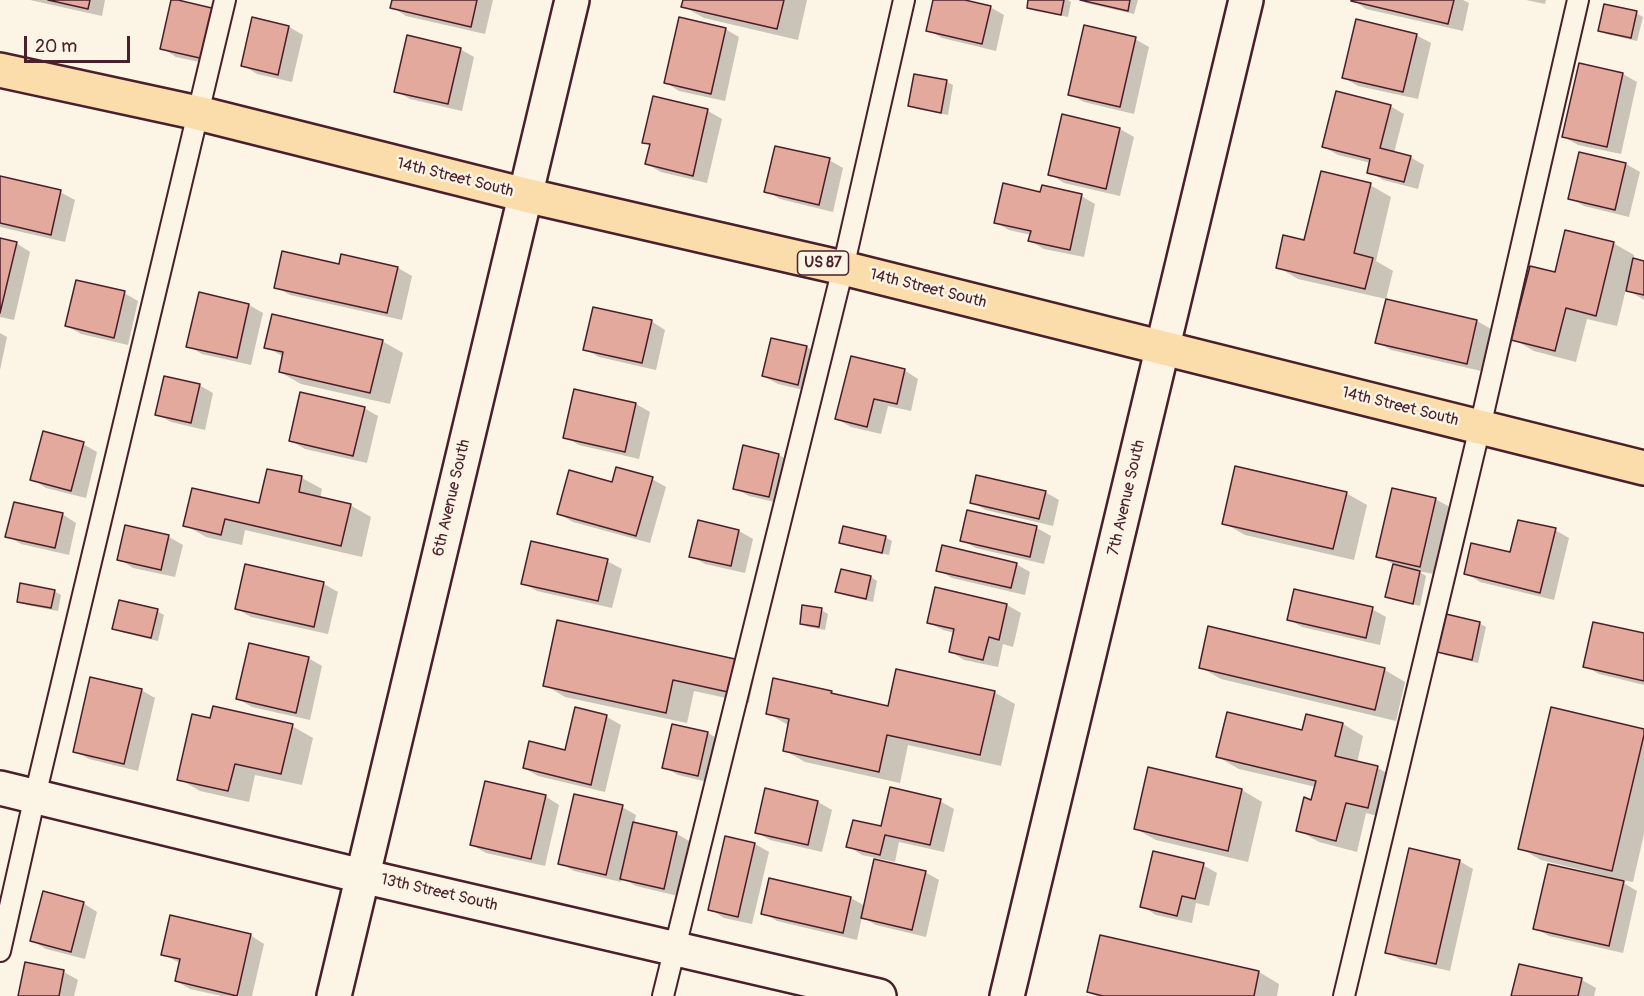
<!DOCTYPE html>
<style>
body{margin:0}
#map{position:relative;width:1644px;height:996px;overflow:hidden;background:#fcf5e5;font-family:Pangolin,sans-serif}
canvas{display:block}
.scale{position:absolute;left:24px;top:36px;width:106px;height:27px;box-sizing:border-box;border:3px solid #4a1f2b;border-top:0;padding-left:8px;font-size:18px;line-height:21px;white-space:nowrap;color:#4a1f2b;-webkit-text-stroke:4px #fcf5e5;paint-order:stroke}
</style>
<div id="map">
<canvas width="1644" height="996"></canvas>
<div class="scale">20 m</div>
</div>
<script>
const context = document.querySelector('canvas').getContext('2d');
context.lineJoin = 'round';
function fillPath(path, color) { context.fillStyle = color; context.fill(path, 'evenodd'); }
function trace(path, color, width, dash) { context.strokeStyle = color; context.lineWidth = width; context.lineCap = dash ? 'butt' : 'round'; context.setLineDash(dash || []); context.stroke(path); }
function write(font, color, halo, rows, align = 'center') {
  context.font = font + ' Pangolin,sans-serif'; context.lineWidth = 5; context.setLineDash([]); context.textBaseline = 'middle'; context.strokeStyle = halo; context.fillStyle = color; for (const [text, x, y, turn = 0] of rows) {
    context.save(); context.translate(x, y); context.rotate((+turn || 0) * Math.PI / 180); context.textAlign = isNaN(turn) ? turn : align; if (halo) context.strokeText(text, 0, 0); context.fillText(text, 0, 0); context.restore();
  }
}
const shadow = new Path2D(`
 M30,0H105L102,16Z
 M173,0L218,66L176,57L162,48Z
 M394,0H493L485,34L406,16L392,7Z
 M684,0H807L798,40L704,18L683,6Z
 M935,0H959L990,7L1004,15L996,51L942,38L928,30Z
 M1030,0H1068L1071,2L1068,17L1035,11L1028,7Z
 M1082,0H1138L1134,14L1086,3Z
 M1353,0H1463L1469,3L1463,31L1366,9Z
 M1526,0H1546L1545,4Z
 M1636,13L1643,17L1637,41L1606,34L1600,30Z
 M289,27L303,35L292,82L257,74L243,65Z
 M725,29L739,37L725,101L679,91L665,82Z
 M1416,35L1431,43L1418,99L1358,86L1344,78Z
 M1135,39L1149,47L1134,114L1084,102L1070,94Z
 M460,49L474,57L462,111L410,99L396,91Z
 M1623,74L1637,82L1621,154L1578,145L1564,137Z
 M947,82L953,85L948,115L917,109L910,105Z
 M654,98L708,111L722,119L707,183L661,172L647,164L651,146L644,142Z
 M1390,106L1404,114L1394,153L1410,157L1424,165L1418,189L1383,180L1369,172L1371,163L1338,155L1324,147Z
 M1063,116L1120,129L1134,137L1120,196L1064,183L1050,174Z
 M829,160L843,168L833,212L780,199L766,191Z
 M1626,164L1640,172L1629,217L1584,206L1570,198Z
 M0,178L60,192L75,200L65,242L0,227Z
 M1370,185L1391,197L1376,261L1393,271L1386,299L1298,279L1278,267Z
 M1041,193L1081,196L1095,204L1084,257L1044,249L1030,241L1031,235L1009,230L995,222Z
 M0,240L16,243L30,252L14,320L0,317Z
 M1613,243L1634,255L1633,260L1644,262V300L1626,289L1617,326L1587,319L1576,362L1534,351L1513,339Z
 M340,265L398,268L412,276L402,320L290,295L276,287Z
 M124,293L138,301L128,345L81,334L67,326Z
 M200,294L249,305L263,313L251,365L202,354L188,346Z
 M651,321L665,330L656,370L599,357L585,349Z
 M1477,321L1491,329L1481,371L1391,350L1377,342Z
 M0,333L7,337L0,370Z
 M382,341L403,353L390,404L301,384L280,372L284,357L266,347Z
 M807,347L821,356L812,392L778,384L763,376Z
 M904,370L918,379L911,411L888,406L881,434L851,427L837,419Z
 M199,385L213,393L205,430L171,422L157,414Z
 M636,404L650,412L639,459L579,445L565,437Z
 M364,408L378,416L367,463L305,449L291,441Z
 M83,444L97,452L86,498L46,488L32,479Z
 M745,447L779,455L793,463L783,504L749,496L735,488Z
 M302,478L322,489L320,499L350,505L371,517L362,557L245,530L242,545L206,537L185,525L261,505Z
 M652,479L666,487L650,543L573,522L559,514L613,484Z
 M1045,492L1059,500L1053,526L986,510L971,502Z
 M1346,493L1367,505L1354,560L1245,535L1224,523Z
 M1435,499L1450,507L1434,574L1418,571L1426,576L1420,606L1394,600L1387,596L1395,565L1378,556Z
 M968,512L1037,528L1051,536L1044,564L976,548L961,540Z
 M62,514L76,523L69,555L21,544L7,536Z
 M1555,530L1569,538L1554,600L1480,582L1466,573L1511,554Z
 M739,531L753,539L745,573L705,564L691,556Z
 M169,537L183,545L175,577L133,568L119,559Z
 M885,537L892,541L889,555L848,546L841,542Z
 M607,561L622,569L612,608L537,591L523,583Z
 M1016,564L1030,572L1025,595L952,578L938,570Z
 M871,577L877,581L873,602L844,595L837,591Z
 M324,584L338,592L328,634L251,617L237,609Z
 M936,589L1007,605L1021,613L1013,647L1003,644L998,667L964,660L950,651L955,633L943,630L928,622Z
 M54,591L61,595L58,611L26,605L19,601Z
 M1372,609L1386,617L1380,645L1302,627L1288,619Z
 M821,610L828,614L825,630L808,627L801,623Z
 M157,611L164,615L158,641L121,632L114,628Z
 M1479,623L1486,627L1478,663L1445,655L1439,651Z
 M1644,635V685L1599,674L1585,666Z
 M308,658L322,666L310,720L252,707L238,699Z
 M734,660L755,672L749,703L694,691L687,723L565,697L545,685Z
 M1200,667L1385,670L1405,682L1396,721L1221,679Z
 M141,690L155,698L138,771L89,759L75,751Z
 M831,692L838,696L889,708L994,692L1015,704L1001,766L908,745L900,783L805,762L784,750L788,725L767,713Z
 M576,709L607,717L621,725L605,792L538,776L524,768L566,752Z
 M211,720L292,726L313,738L302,785L255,775L249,802L200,791L179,779Z
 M1343,724L1363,736L1357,763L1378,768L1398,780L1389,819L1366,813L1357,852L1319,842L1298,830L1313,801L1316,787L1239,769L1218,757L1303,731Z
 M674,725L708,733L722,741L712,783L678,775L664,767Z
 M1644,731V834L1633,882L1617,879L1637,891L1623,953L1549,936L1535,928L1610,879V877L1541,860L1520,848Z
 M1242,790L1262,802L1248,862L1156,840L1136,829Z
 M545,796L559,805L545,866L486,853L472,845Z
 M940,801L954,809L944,852L899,842L895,862L862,855L848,846L882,828Z
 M818,802L832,810L822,852L770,840L756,832Z
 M622,807L636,815L634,824L677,834L691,842L678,896L636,886L622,878L621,882L574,871L560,863Z
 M726,838L755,844L769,852L752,924L724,918L710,909Z
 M1459,861L1473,869L1450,971L1401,960L1387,952Z
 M1203,865L1217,873L1209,906L1196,903L1192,923L1156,915L1142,906Z
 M925,872L939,880L926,937L876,925L862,917L857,940L777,921L763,913L770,880L851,898L865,906Z
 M83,903L97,912L85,959L46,949L31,940Z
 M250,935L264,944L252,996H222L190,989L176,981L180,963L162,954Z
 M26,964L64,972L78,980L74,996H19Z
 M1520,965L1582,980L1596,988L1594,996H1513Z
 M1259,972L1279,984L1277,996H1096L1088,992Z`);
const building = new Path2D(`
 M48,0H90L88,9Z
 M171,0H178L216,9L204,59L160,49Z
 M392,0H477L471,27L390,8Z
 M683,0H784L777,29L681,7Z
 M933,0H965L991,6L982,44L926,31Z
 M1028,0H1064L1061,15L1027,8Z
 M1080,0H1130L1128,11Z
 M1351,0H1454L1448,24L1351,1Z
 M1604,4L1637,11L1631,38L1598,31Z
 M252,17L289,26L278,75L241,66Z
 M679,17L726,28L711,94L664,83Z
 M1356,19L1417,34L1403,92L1342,78Z
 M1084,25L1136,37L1120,107L1068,95Z
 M407,35L461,48L448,104L394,92Z
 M1579,63L1623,73L1607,147L1562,137Z
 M914,74L947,80L941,113L908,106Z
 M1336,91L1391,105L1380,148L1411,156L1404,182L1367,173L1370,159L1322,147Z
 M653,96L708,109L693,176L645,164L650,144L642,143Z
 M1062,114L1120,128L1106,189L1048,175Z
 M775,146L830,158L819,205L764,192Z
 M1579,152L1626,163L1615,210L1568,199Z
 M1321,171L1371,183L1354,253L1373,258L1365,289L1276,268L1283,235L1304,240Z
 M0,176L61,190L51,235L0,223Z
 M1003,183L1040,192L1042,185L1082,194L1070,250L1028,241L1031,231L994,223Z
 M1565,230L1614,242L1596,316L1566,308L1555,351L1511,340L1530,266L1555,272Z
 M0,238L17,242L0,313Z
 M282,251L339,264L341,254L398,267L387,313L274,288Z
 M1633,258L1644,261V295L1626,291Z
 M76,280L125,291L114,338L65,326Z
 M199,292L249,304L237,358L186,347Z
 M1386,299L1477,320L1467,364L1375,343Z
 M593,307L652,320L642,363L583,350Z
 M272,314L383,340L370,393L279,372L283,352L264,348Z
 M771,338L807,346L798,385L762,376Z
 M851,356L905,369L897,404L874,399L867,427L835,419Z
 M164,376L200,384L191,423L155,415Z
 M574,389L636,403L625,452L563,438Z
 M300,392L365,407L353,456L289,441Z
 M43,431L84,442L71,491L30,480Z
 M743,445L779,454L769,497L733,489Z
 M1235,466L1347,492L1333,549L1222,524Z
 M616,467L653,477L636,536L557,514L569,470L612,482Z
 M267,469L302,476L299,492L351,504L341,546L225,519L221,535L183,526L192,488L259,503Z
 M976,475L1046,491L1039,519L970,503Z
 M1392,488L1436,498L1420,567L1376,557Z
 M14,502L63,513L55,548L5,537Z
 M967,510L1037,526L1030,557L960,541Z
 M698,520L739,530L731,566L689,557Z
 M1518,520L1556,528L1540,593L1464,574L1471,543L1510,552Z
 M125,525L169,535L161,570L117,560Z
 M843,526L886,536L882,553L839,543Z
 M531,541L608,559L598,601L521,584Z
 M942,545L1017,563L1011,588L936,571Z
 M245,564L324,582L314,627L235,609Z
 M1393,564L1420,571L1413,604L1385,597Z
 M841,569L871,576L866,599L835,592Z
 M20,583L55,590L51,608L17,602Z
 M935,587L1007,604L999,640L989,637L983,660L949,652L954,629L927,623Z
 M1294,589L1373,607L1366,638L1287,620Z
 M119,600L158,609L151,638L112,629Z
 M802,605L822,608L819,627L800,624Z
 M1446,614L1480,622L1472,660L1437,652Z
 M557,620L735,659L728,692L673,680L666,713L543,686Z
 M1593,622L1644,633V681L1583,667Z
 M1208,626L1385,668L1375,710L1199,668Z
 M249,643L309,657L296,713L236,699Z
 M896,669L995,691L980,755L887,735L879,772L783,751L789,719L766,714L773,678L832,691L831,693L888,706Z
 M90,677L142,689L124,764L73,752Z
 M213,706L293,724L281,774L235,764L228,791L177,780L192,714L210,718Z
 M575,707L607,715L591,785L523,768L529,741L565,750Z
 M1551,707L1644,729V735L1612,871L1518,849Z
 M1227,712L1302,730L1306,714L1343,723L1335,756L1378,766L1368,808L1346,803L1336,841L1296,831L1304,797L1311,800L1316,781L1216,757Z
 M672,724L708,732L698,776L662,768Z
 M1148,767L1242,789L1228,851L1134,829Z
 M485,781L546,795L531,859L470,845Z
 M890,787L941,799L930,845L885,835L880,855L846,847L853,820L881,826Z
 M765,788L818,801L808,845L755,833Z
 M574,794L623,805L606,875L558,864Z
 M633,822L677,832L664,889L620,879Z
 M725,836L755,843L738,917L708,910Z
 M1409,848L1460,860L1436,964L1385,953Z
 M1153,851L1204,863L1195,899L1182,896L1177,916L1140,907Z
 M874,859L926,871L912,930L861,918Z
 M1548,864L1624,881L1609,946L1533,929Z
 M769,878L851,897L843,933L761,914Z
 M43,891L84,902L71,952L30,941Z
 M170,915L251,934L237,996L175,981L180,959L161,955Z
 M1100,935L1259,971L1254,996H1103L1087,992Z
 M25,962L64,970L59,996H18Z
 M1519,964L1582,978L1578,996H1511Z`);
const service = new Path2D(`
 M0,951L35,796L225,0
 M663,996L843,268L904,0
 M1344,996L1480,427L1578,0`);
const minor = new Path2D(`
 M334,996L572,0
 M1007,996L1246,0`);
const tertiary = new Path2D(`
 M0,788L362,876L879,996`);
const primary = new Path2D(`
 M0,70L198,113L525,195L843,268L1644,468`);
const shields = [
 [823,263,51]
];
const shieldNames = [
 ["US 87",823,263]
];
const streetNames = [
 ["14th Street South",455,178,14],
 ["14th Street South",928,289,14],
 ["14th Street South",1400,407,14],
 ["6th Avenue South",452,498,-77],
 ["7th Avenue South",1127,498,-77],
 ["13th Street South",439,893,13]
];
fillPath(shadow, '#0003');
fillPath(building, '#e2a99c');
trace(building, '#4a1f2b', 1.5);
trace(service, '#4a1f2b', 24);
trace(minor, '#4a1f2b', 38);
trace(tertiary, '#4a1f2b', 38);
trace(primary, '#4a1f2b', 38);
trace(service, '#fcf5e5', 20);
trace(minor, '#fcf5e5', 33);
trace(tertiary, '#fcf5e5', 33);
trace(primary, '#faddab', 33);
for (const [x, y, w] of shields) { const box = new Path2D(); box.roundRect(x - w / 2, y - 12, w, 24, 4.5); context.fillStyle = '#fcf5e5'; context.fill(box); trace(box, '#4a1f2b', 1.5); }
write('bold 15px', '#4a1f2b', null, shieldNames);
write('16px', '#4a1f2b', '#fcf5e5', streetNames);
</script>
